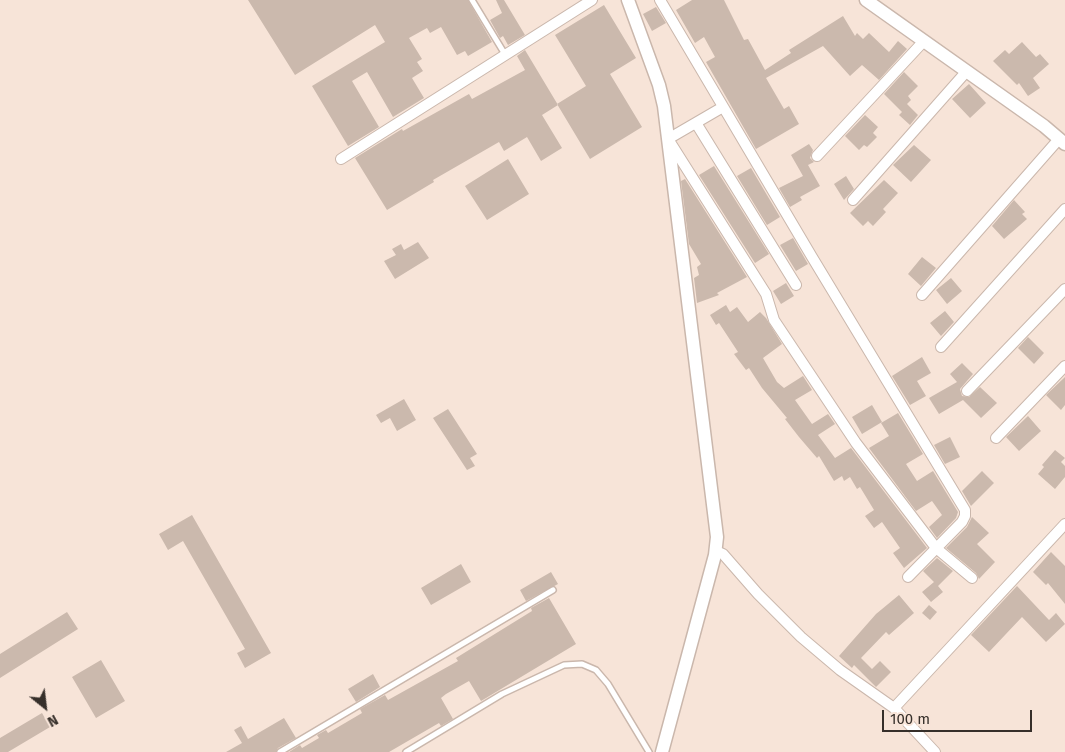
<!DOCTYPE html>
<style>
body{margin:0}
#map{position:relative;width:1065px;height:752px;overflow:hidden;background:#f7e4d8;font-family:"Fira Sans",sans-serif}
canvas{display:block}
.north{position:absolute;left:20px;top:682px;width:50px;height:50px;-webkit-text-stroke:4px #f7e4d8;paint-order:stroke;rotate:151deg;font-size:14px;font-weight:700;line-height:20px;text-align:center;color:#362f2a}
.north::after{content:'';display:block;margin:auto;width:18px;height:22px;background:#362f2a;clip-path:polygon(50% 0,100% 100%,50% 72%,0 100%)}
.scale{position:absolute;left:882px;top:710px;width:150px;height:22px;box-sizing:border-box;border:2px solid #362f2a;border-top:0;padding-left:6px;font-size:15px;line-height:18px;white-space:nowrap;color:#362f2a;-webkit-text-stroke:4px #f7e4d8;paint-order:stroke}
</style>
<div id="map">
<canvas width="1065" height="752"></canvas>
<div class="north">N</div>
<div class="scale">100 m</div>
</div>
<script>
const context = document.querySelector('canvas').getContext('2d');
context.lineJoin = 'round';
function fillPath(path, color) { context.fillStyle = color; context.fill(path, 'evenodd'); }
function trace(path, color, width, dash) { context.strokeStyle = color; context.lineWidth = width; context.lineCap = dash ? 'butt' : 'round'; context.setLineDash(dash || []); context.stroke(path); }
const building = new Path2D(`
 M248,0H468L492,42L468,56L465,51L457,55L441,27L430,33L427,28L409,38L422,59L417,62L423,71L412,78L424,98L393,117L367,72L352,81L379,127L348,146L312,86L385,42L375,25L295,75Z
 M496,0H504L525,35L508,45L503,36L500,38L490,20L502,13Z
 M692,0H724L744,40L748,39L765,70L791,53L789,50L843,16L855,36L857,33L863,39L869,33L889,52L898,41L907,49L879,80L862,65L850,76L823,46L766,78L784,109L789,106L799,124L756,149L706,62L715,57L704,37L695,43L676,10Z
 M604,5L636,58L610,74L642,127L590,159L557,104L586,86L555,35Z
 M656,7L666,23L652,31L643,14Z
 M1022,42L1036,57L1040,54L1049,64L1033,78L1040,88L1028,96L1019,83L1017,85L993,61L1005,50L1009,54Z
 M525,50L558,105L542,115L562,148L541,161L527,137L504,151L499,142L433,180L434,182L387,210L355,158L402,129L403,131L469,94L472,99L525,70L517,56Z
 M904,72L918,86L908,96L911,100L907,104L918,115L910,125L899,115L902,112L884,94Z
 M969,84L986,103L970,118L952,99Z
 M865,115L878,127L873,133L877,137L867,147L864,145L859,150L845,136Z
 M809,144L813,150L810,158L814,162L808,165L820,186L800,197L802,200L790,207L779,188L803,176L791,155Z
 M914,145L931,160L911,182L893,165Z
 M508,159L529,194L487,220L465,186Z
 M714,166L769,254L755,263L699,175Z
 M751,168L780,217L767,225L737,176Z
 M846,176L854,189L844,200L834,184Z
 M685,179L747,277L717,293L719,295L697,303L694,278L699,275L697,267L701,264L689,244L681,181Z
 M884,180L898,193L883,209L886,212L873,226L868,221L863,226L850,213Z
 M1014,200L1025,212L1022,214L1027,219L1004,239L992,226Z
 M793,238L808,264L796,271L780,245Z
 M418,242L429,258L395,279L384,261L396,255L392,249L401,244L404,250Z
 M922,257L936,268L921,286L908,274Z
 M951,278L962,291L947,304L936,290Z
 M786,283L794,296L781,304L773,291Z
 M726,305L730,312L737,307L748,322L760,312L766,318L782,344L763,358L777,382L784,388L803,376L812,390L795,400L812,424L828,414L835,424L818,435L835,458L851,448L927,548L904,568L893,553L900,548L882,522L874,528L865,516L874,510L860,487L857,489L850,477L844,481L842,476L834,481L819,456L817,458L799,437L785,419L787,418L762,388L749,368L746,370L734,354L738,352L719,323L716,325L710,315Z
 M945,311L954,322L941,336L930,323Z
 M1028,337L1044,353L1034,364L1018,348Z
 M922,357L931,373L917,381L926,396L910,405L892,376Z
 M962,363L973,374L960,389L962,396L969,397L980,387L997,403L981,418L963,400L939,414L929,398L957,382L950,374Z
 M1065,377V405L1061,410L1046,395Z
 M404,399L416,420L397,431L390,418L381,423L376,415Z
 M872,405L882,422L862,434L852,417Z
 M448,409L477,454L470,458L475,466L467,470L433,418Z
 M898,413L923,454L906,464L917,481L933,471L958,512L956,518L937,538L929,527L942,515L932,501L916,511L869,448L889,436L881,423Z
 M1028,416L1041,431L1019,451L1006,437Z
 M950,437L960,457L945,464L934,445Z
 M1055,450L1065,458L1061,462L1065,466V477L1055,489L1038,474L1044,467L1042,465Z
 M982,471L994,483L971,506L962,491Z
 M192,515L271,653L245,668L237,653L245,649L183,541L168,550L159,534Z
 M972,517L989,533L977,544L995,562L979,579L976,573L946,548L967,527Z
 M1051,552L1065,566V604L1048,583L1046,585L1033,572Z
 M937,558L953,571L938,586L943,592L931,602L922,592L934,582L923,571Z
 M461,564L471,582L431,605L421,588Z
 M551,572L558,584L526,601L520,590Z
 M1017,586L1049,620L1056,613L1065,624L1046,642L1022,617L989,652L971,635Z
 M899,595L914,613L889,635L886,632L861,658L872,669L880,661L891,672L876,687L854,665L852,668L839,656L876,614Z
 M549,598L576,644L481,701L469,681L446,694L441,698L453,719L441,726L439,723L389,752H289L300,745L302,748L319,738L317,735L326,730L328,733L362,713L360,709L385,695L388,700L458,661L456,658L532,611L531,608Z
 M929,605L937,612L930,620L922,613Z
 M67,612L78,629L0,678V654Z
 M101,660L125,701L96,718L72,677Z
 M373,674L380,687L356,702L348,689Z
 M42,713L50,727L8,752H0V738Z
 M284,718L296,738L278,748L276,752H226L242,743L234,730L241,726L248,739Z`);
const service = new Path2D(`
 M472,0L506,56
 M280,752L553,590
 M406,752L502,694L564,665L582,664L596,670L608,684L649,752`);
const minor = new Path2D(`
 M660,0L812,257L965,510V516L962,522L908,577
 M723,107L668,139L766,294L774,320L856,443L936,548L972,578
 M696,123L796,285
 M817,156L923,42
 M341,159L592,0
 M853,200L966,72
 M922,295L1059,139
 M941,347L1065,209
 M967,391L1065,289
 M996,438L1065,366
 M716,551L723,554L758,594L801,637L840,670L894,708L935,752
 M894,708L1065,524`);
const tertiary = new Path2D(`
 M628,0L659,85L664,106L717,537L715,555L662,752
 M866,0L1044,126L1065,144`);
fillPath(building, '#cbb9ad');
trace(service, '#cab7ac', 8);
trace(minor, '#cab7ac', 12);
trace(tertiary, '#cab7ac', 15);
trace(service, '#fff', 5);
trace(minor, '#fff', 10);
trace(tertiary, '#fff', 12);
</script>
